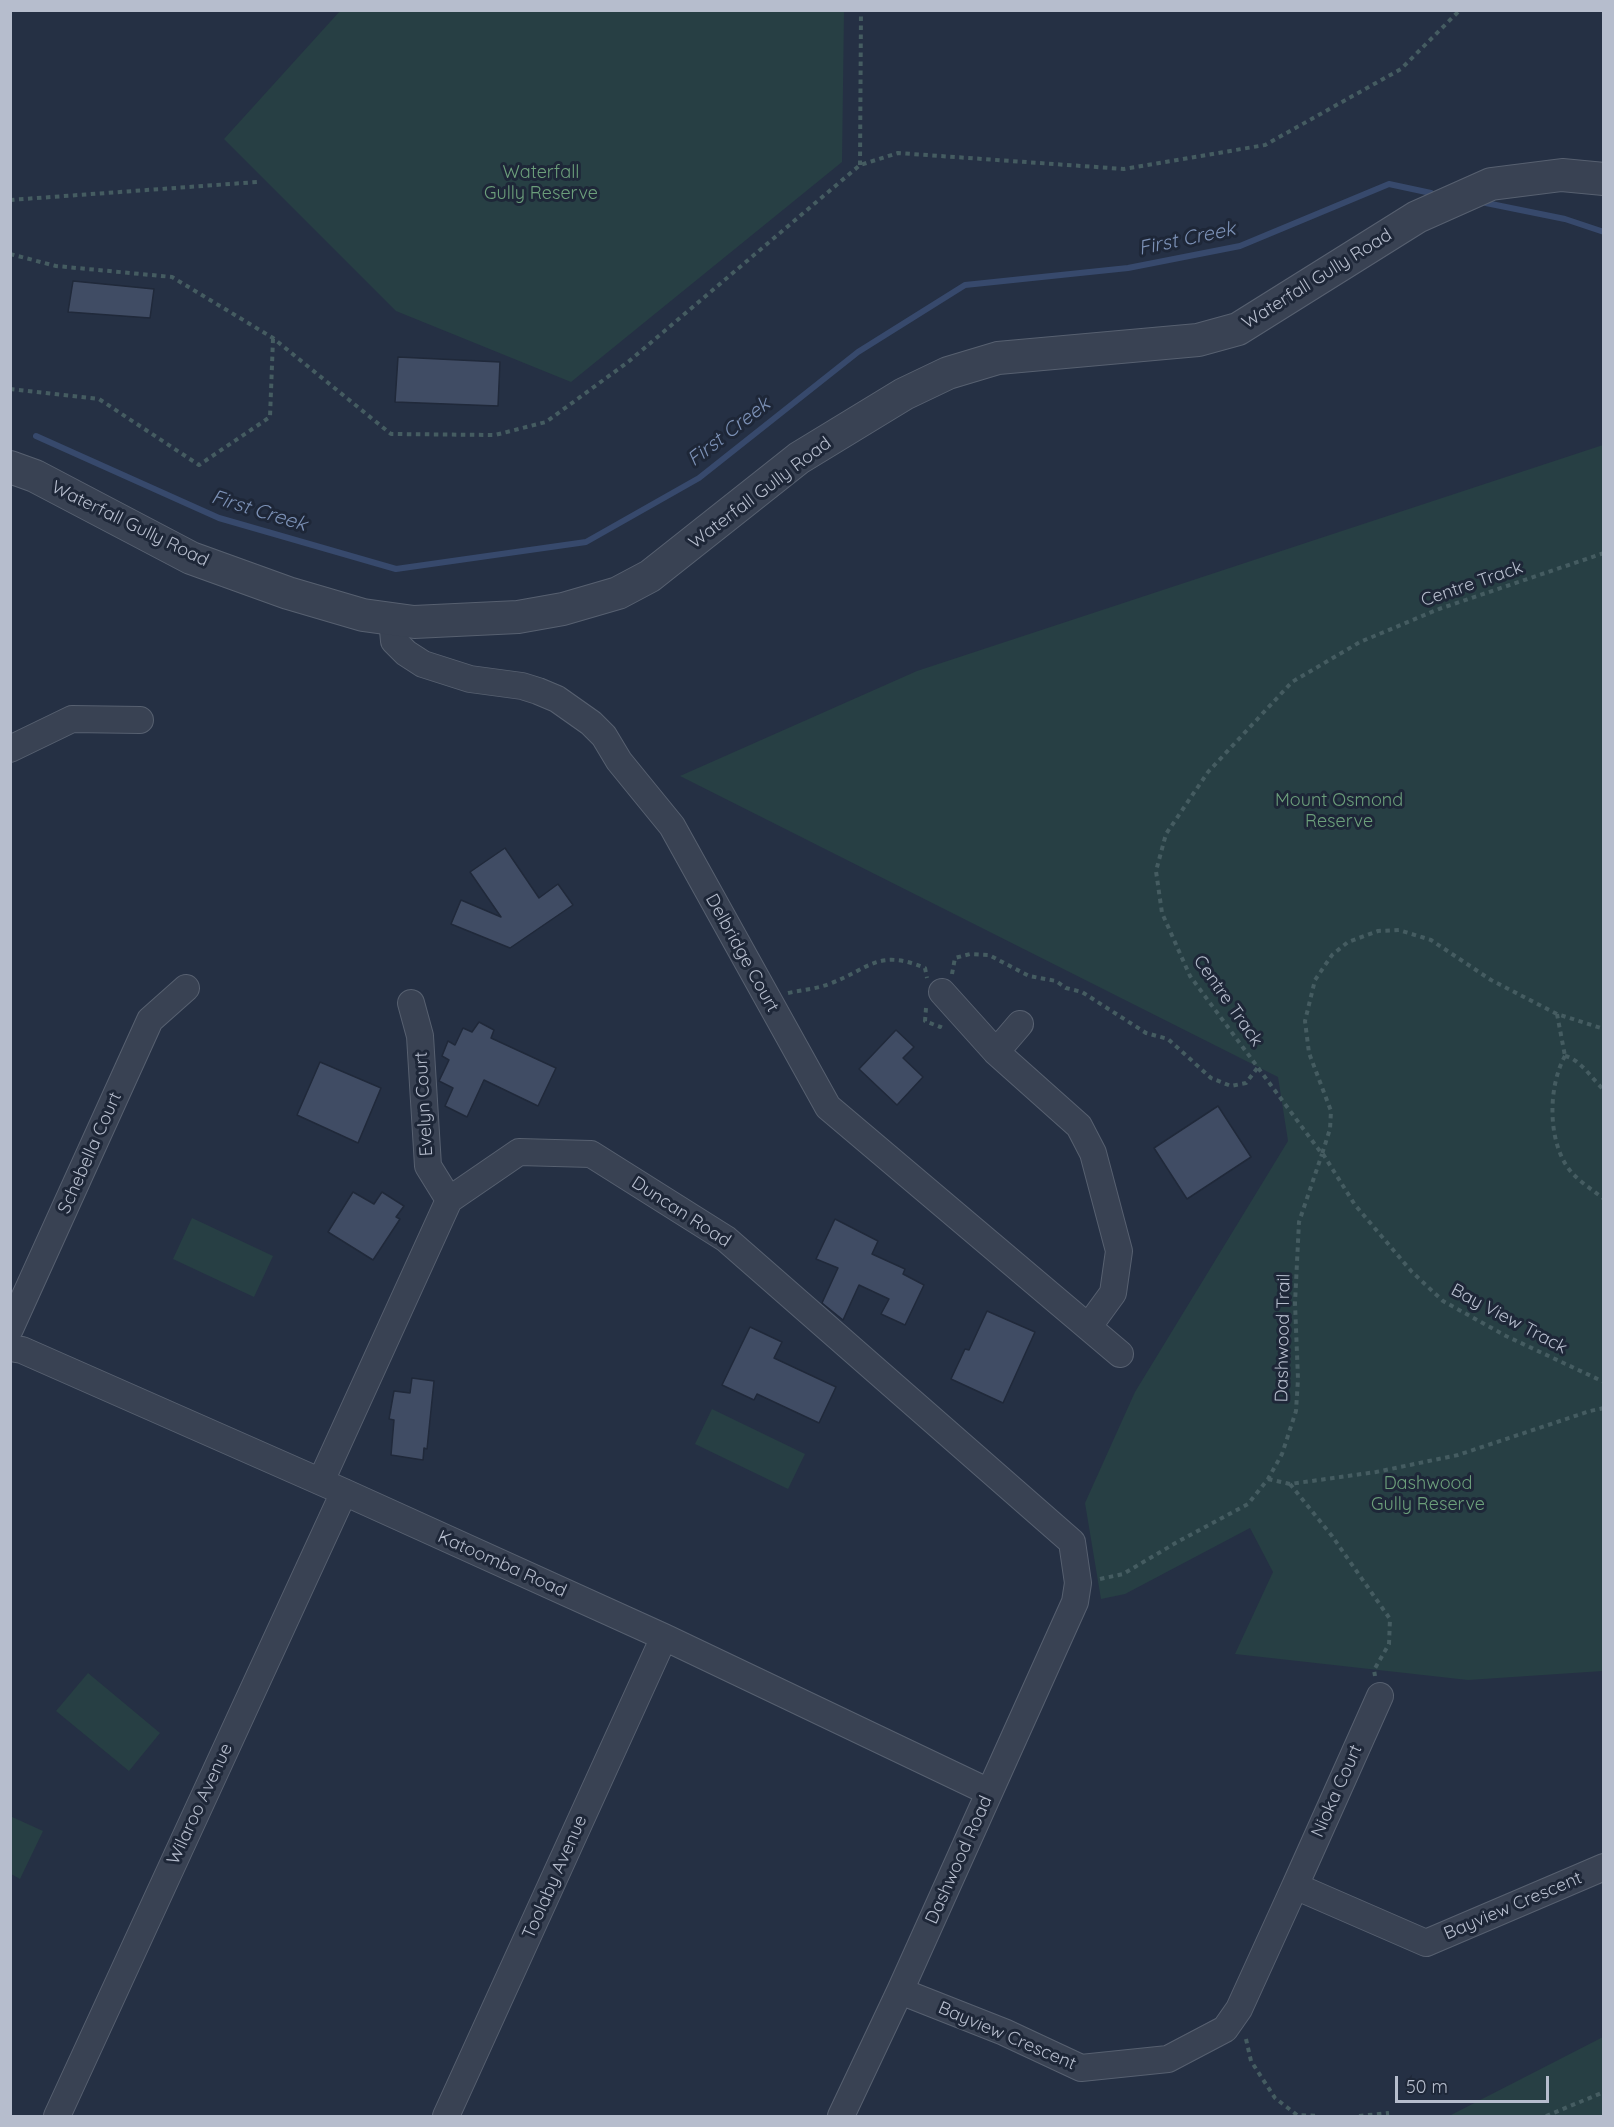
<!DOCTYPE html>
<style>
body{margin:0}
#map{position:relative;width:1614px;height:2127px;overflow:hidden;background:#253044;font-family:Quicksand,sans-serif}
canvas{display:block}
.frame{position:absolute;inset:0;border:12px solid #b6bdcd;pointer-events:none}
.scale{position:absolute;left:1395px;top:2076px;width:154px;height:27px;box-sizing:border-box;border:3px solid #b6bdcd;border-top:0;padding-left:8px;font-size:18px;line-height:21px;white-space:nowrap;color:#b6bdcd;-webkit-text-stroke:4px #1e2738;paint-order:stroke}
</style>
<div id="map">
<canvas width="1614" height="2127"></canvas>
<div class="frame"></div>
<div class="scale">50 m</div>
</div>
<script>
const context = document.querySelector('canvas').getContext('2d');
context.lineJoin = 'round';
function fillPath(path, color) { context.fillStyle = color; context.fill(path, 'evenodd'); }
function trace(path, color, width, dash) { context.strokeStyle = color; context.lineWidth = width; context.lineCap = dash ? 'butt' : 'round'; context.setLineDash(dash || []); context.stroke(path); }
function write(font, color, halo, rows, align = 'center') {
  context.font = font + ' Quicksand,sans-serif'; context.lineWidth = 6; context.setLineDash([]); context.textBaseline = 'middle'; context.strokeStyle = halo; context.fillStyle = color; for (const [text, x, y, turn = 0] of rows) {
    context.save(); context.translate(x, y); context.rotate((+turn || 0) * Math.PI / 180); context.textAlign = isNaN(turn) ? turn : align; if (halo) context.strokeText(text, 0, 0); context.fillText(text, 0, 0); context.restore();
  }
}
const green = new Path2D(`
 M340,11H844L842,162L571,382L396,311L224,139Z
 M1603,445V1671L1468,1680L1235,1654L1273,1572L1250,1528L1125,1594L1101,1599L1085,1503L1135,1392L1288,1141L1278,1077L680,776L917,671Z
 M192,1218L273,1256L254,1297L173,1259Z
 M712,1409L805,1454L788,1489L695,1444Z
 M88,1673L160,1733L129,1771L56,1711Z
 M10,1816L43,1831L20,1879L11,1874Z
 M1603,2037V2116H1449Z`);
const stream = new Path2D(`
 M1486,203L1565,219L1604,232
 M36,436L219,518L396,569L586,542L699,478L858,352L965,285L1128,268L1240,246L1389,184L1431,193`);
const building = new Path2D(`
 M73,281L154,289L150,318L68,312Z
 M398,357L500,362L498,406L395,402Z
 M505,848L539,898L558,884L573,905L510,948L451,924L461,900L501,917L470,872Z
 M479,1022L494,1030L491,1038L556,1068L538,1106L484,1080L467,1117L445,1106L453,1088L439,1081L449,1060L442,1056L448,1041L455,1045L463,1028L472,1032Z
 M896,1030L914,1047L903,1058L923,1077L897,1105L859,1069Z
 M320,1062L381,1088L358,1143L297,1115Z
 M1218,1106L1251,1157L1187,1199L1154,1148Z
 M353,1192L374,1204L382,1192L404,1206L396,1217L400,1219L373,1260L328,1232Z
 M835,1219L878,1241L872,1254L905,1269L903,1274L924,1285L905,1325L881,1314L889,1299L859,1285L843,1320L822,1303L838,1268L816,1259Z
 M987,1311L1035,1332L1003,1403L951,1379L965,1349L969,1350Z
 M750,1327L782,1342L774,1358L836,1387L819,1423L757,1394L754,1400L722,1385Z
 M412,1378L434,1381L427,1449L424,1448L423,1460L391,1455L394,1420L389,1419L394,1391L410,1393Z`);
const path = new Path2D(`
 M860,165L861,10
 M10,200L257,182
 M10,254L56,266L172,277L273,338L391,434L495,435L546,422L628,362L860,165L898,153L1124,169L1265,145L1401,69L1460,10
 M10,389L99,399L199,465L270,417L273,339
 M1604,553L1439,609L1360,642L1292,682L1208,772L1166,834L1156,871L1162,913L1190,976L1322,1154L1330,1129L1331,1111L1309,1053L1305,1021L1315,980L1332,955L1348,942L1378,931L1399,930L1431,940L1491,980L1557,1014L1604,1029
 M952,974L955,958L970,954L989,955L1029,976L1056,981L1066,988L1082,992L1146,1033L1168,1039L1211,1078L1231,1086L1246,1083L1258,1067
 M788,993C802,990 816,989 829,984C870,969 877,948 925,968L927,978
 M926,1008L925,1021L940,1027L941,1024
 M1557,1014L1565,1056
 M1565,1056C1547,1088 1547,1148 1574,1175C1583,1184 1594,1191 1604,1199
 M1565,1056C1580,1059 1592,1079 1604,1090
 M1323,1154L1355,1205L1412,1272L1443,1301L1506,1336L1604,1382
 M1268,1479L1290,1484L1376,1472L1458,1455L1590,1411L1604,1408
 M1290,1484L1332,1536L1390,1619L1389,1644L1374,1670L1375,1676
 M1100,1579L1123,1574L1179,1541L1248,1504L1268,1479L1282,1454L1296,1411L1298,1379L1295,1303L1299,1222L1322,1154
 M1246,2039L1251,2061L1275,2098L1297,2115L1319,2116
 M1359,2116L1389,2113
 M1546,2116L1604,2092`);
const minor = new Path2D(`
 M392,619L394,641L406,653L423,664L470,679L522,686L538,691L557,699L591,723L604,736L619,761L672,826L828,1107L1120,1354
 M10,749L72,719L140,720
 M942,992L996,1052L1079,1126L1093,1153L1119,1251L1113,1293L1089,1326
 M411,1003L420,1036L428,1166L449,1200
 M996,1052L1020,1024
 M10,1329L150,1020L186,988
 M10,1348L22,1350L344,1492L664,1637L989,1792
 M321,1481L449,1200L519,1152L591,1154L726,1239L1072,1542L1078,1583L1075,1602L900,1991L841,2116
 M1295,1886L1380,1696
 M900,1991L1004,2032L1081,2068L1168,2059L1225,2029L1239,2009L1295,1886L1426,1943L1604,1867
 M57,2116L344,1492
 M446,2116L664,1637`);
const tertiary = new Path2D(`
 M10,467L35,476L191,558L288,593L363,615L414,622L518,617L563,609L618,593L650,576L799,458L904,394L948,373L998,358L1198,340L1238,329L1417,217L1491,184L1562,175L1604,179`);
const parkNames = [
 ["Waterfall",541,173],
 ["Gully Reserve",541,194],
 ["Mount Osmond",1339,801],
 ["Reserve",1339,822],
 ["Dashwood",1428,1484],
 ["Gully Reserve",1428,1505]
];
const streetNames = [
 ["Waterfall Gully Road",1317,279,-32],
 ["Waterfall Gully Road",760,493,-37],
 ["Waterfall Gully Road",130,524,26],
 ["Centre Track",1472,584,-19],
 ["Delbridge Court",742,953,61],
 ["Centre Track",1228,1001,55],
 ["Evelyn Court",424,1104,-93],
 ["Schebella Court",90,1153,-66],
 ["Duncan Road",681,1212,33],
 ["Bay View Track",1509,1319,28],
 ["Dashwood Trail",1283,1338,-89],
 ["Katoomba Road",502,1564,24],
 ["Nioka Court",1337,1791,-66],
 ["Wilaroo Avenue",200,1804,-65],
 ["Dashwood Road",959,1860,-66],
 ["Toolaby Avenue",555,1877,-66],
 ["Bayview Crescent",1513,1906,-23],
 ["Bayview Crescent",1007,2036,23]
];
const waterNames = [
 ["First Creek",1187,239,-12],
 ["First Creek",729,432,-38],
 ["First Creek",259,511,17]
];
fillPath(green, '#273f44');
trace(stream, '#37496c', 6);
fillPath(building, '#404c64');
trace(building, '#20293a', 1.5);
trace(minor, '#576070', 28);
trace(tertiary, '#576070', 34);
trace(path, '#455c61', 4, [4.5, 4.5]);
trace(minor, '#394253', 26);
trace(tertiary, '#394253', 32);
write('18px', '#6c9f7b', '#1e2738', parkNames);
write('18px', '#b6bdcd', '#1e2738', streetNames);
write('italic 20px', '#7c91b6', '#1e2738', waterNames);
</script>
